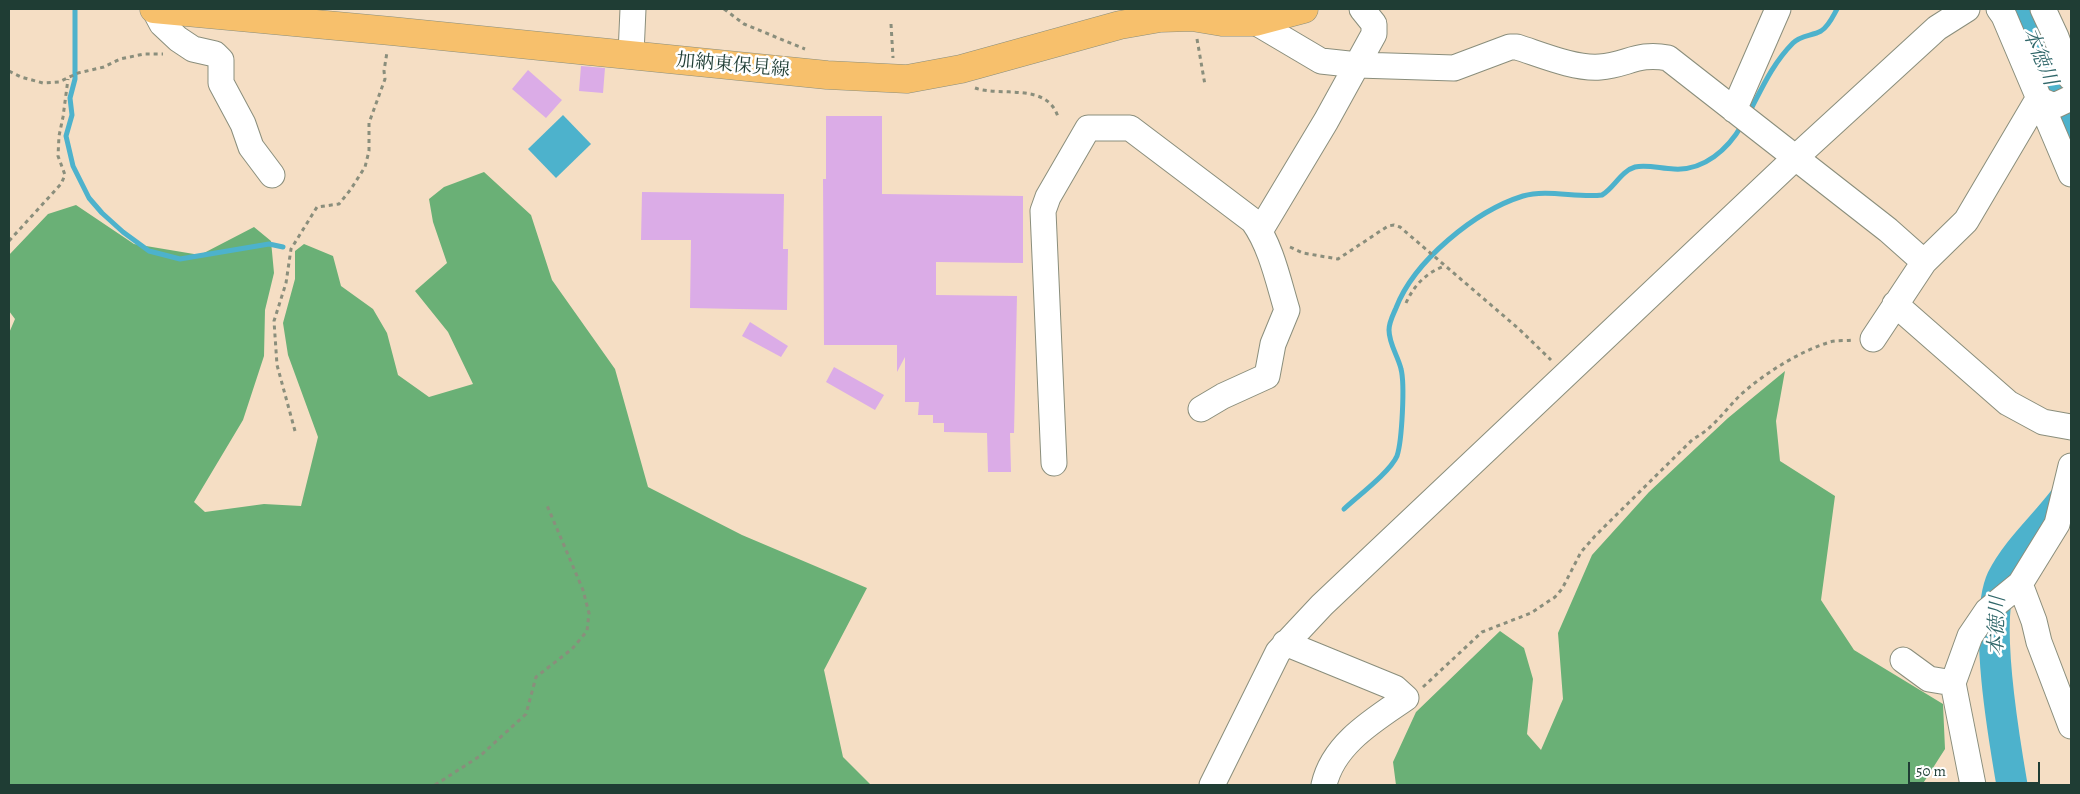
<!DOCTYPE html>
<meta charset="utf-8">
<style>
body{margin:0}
#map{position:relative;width:2080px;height:794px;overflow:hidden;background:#f5dec4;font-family:Alegreya,serif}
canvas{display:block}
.frame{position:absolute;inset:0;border:10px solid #1f3d34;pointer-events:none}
.scale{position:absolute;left:1908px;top:762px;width:132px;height:22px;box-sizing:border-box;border:2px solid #1f3d34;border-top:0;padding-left:6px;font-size:15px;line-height:18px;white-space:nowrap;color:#1f3d34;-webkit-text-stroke:4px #fff;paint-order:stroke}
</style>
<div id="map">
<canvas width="2080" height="794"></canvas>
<div class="frame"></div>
<div class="scale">50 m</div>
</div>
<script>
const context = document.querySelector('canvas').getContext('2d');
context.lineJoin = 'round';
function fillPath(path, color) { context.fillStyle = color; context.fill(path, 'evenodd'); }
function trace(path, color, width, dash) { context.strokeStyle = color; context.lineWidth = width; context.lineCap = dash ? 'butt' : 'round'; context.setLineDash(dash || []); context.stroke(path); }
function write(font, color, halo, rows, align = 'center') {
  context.font = font + ' Alegreya,"Noto Serif JP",serif'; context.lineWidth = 5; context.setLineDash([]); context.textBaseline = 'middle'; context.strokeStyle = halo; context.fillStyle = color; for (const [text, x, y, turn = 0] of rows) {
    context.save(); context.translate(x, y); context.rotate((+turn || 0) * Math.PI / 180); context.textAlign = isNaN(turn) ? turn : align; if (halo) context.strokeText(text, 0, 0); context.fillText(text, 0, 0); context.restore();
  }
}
const forest = new Path2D(`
 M484,172L531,215L552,280L615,369L648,487L742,535L867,588L824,670L843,757L871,785H9V333L15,319L9,311V255L48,214L76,205L134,244L200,255L254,227L271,241L274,273L265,310L264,356L243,420L194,502L205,512L264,504L301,506L318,437L288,355L283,323L295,279V251L304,244L333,256L341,286L373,309L387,333L398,375L429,397L473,384L448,332L415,291L447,263L433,222L429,199L444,187Z
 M1785,371L1776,421L1780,461L1835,496L1821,600L1854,650L1943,704L1945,749L1922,785H1396L1393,762L1416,712L1500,631L1524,648L1533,679L1527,734L1541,750L1563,699L1558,633L1592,555L1649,492L1728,418Z`);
const water = new Path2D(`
 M563,115L591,144L556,178L528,149Z`);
const stream = new Path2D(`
 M75,9V79L70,98L72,115L66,136L73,166L89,198L102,213L123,232L149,251L180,259L269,244L283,247
 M1749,113C1762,88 1773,63 1793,43C1801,35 1812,36 1821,31C1829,26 1833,16 1837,9
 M1344,509C1358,496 1390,472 1397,456C1402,441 1405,384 1401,369C1398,356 1389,344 1389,330C1389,322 1393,315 1396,308C1414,261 1475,211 1523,196C1547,189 1577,198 1602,195C1614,188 1621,171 1635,167C1647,164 1662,169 1674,169C1704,171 1728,149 1742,125`);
const river = new Path2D(`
 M2019,9L2071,133
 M2012,785C2004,739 1983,619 2002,579C2017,549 2045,525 2065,498`);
const building = new Path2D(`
 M581,66L605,68L603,93L579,91Z
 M528,70L562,100L546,118L512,89Z
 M826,116H882V194L1023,196V263L936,262V295L1017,296L1014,433H1010L1011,472H988L987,433L944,432V423H933V415H918L919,402H905V357L897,372V345H824L823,179H826Z
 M642,192L784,194L783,249H788L787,310L690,308L691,240H641Z
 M750,322L788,346L781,357L742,336Z
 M834,367L884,395L875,410L826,382Z`);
const path = new Path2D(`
 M724,9L744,24L805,49
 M891,24L893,58
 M1197,39L1205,85
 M9,71L21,77L43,83L59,82L78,73L104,67L120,59L144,54H163
 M975,88C1001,97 1047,82 1058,117
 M9,241L61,184L65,175L58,156L59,136L63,117L68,79
 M1290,247L1303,253L1338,259L1388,226L1394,225L1400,227L1519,329L1551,360
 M1406,303C1414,285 1427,272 1445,266
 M295,431L277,365L274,321L286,283L291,249L317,207L339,204L351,189L365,167L369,151V123L385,79L384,71L387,52
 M1423,687L1482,632L1531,613L1555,597L1562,589L1581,552L1595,536L1693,439C1716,427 1727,406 1746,390C1770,370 1801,351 1830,342C1837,340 1846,341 1853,340
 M435,785L480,756L526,714L536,677L572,649L587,631L589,613L583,590L546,503`);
const minor = new Path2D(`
 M154,9L162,24L178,39L193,49L215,54L221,60V83L243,124L251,147L272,175
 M1999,9L2004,16L2071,174
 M2043,9L2056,37L2071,78
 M1255,22L1321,61L1358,65L1454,68L1510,47H1517C1542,55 1575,69 1600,67C1627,65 1638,52 1668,58L1888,230L1924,262
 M631,54L633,9
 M2038,99L2054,106L2071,98
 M1734,110L1778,9
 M1260,231L1326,121L1374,34V24L1362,9
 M1895,304L2008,403L2043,422L2071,427
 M1873,339L1924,262L1966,221L2038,99
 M1054,463L1043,211L1048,197L1088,128H1130L1253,221C1271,246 1278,280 1287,310L1273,344L1267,376L1223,396L1201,409
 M2020,584L2034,621L2039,642L2071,726
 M1285,643L1395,688L1406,698C1374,720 1333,744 1324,785
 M1903,660L1929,679L1953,683
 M1212,785L1278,652L1322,605L1794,159L1937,28L1967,9
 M1973,785L1953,683L1970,636L1987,611L2020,584L2057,524L2071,466`);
const major = new Path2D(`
 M154,9L391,31L827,75L907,79L961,69L1120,25L1160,18L1192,17L1222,22H1255L1304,9`);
const streetNames = [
 ["加納東保見線",733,66,5]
];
const waterNames = [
 ["本徳川",2039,57,67],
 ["本徳川",1998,626,-88]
];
fillPath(forest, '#6ab076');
fillPath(water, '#4db2cc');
trace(stream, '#4db2cc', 5);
trace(river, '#4db2cc', 31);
fillPath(building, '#dbace7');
trace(minor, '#8a8e7c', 27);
trace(major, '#8a8e7c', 29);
trace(path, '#8a8e7c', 3, [4, 4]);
trace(minor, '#fff', 25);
trace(major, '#f7c06c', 28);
write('19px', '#1f3d34', '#fff', streetNames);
write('italic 20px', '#2f6669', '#fff', waterNames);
</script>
